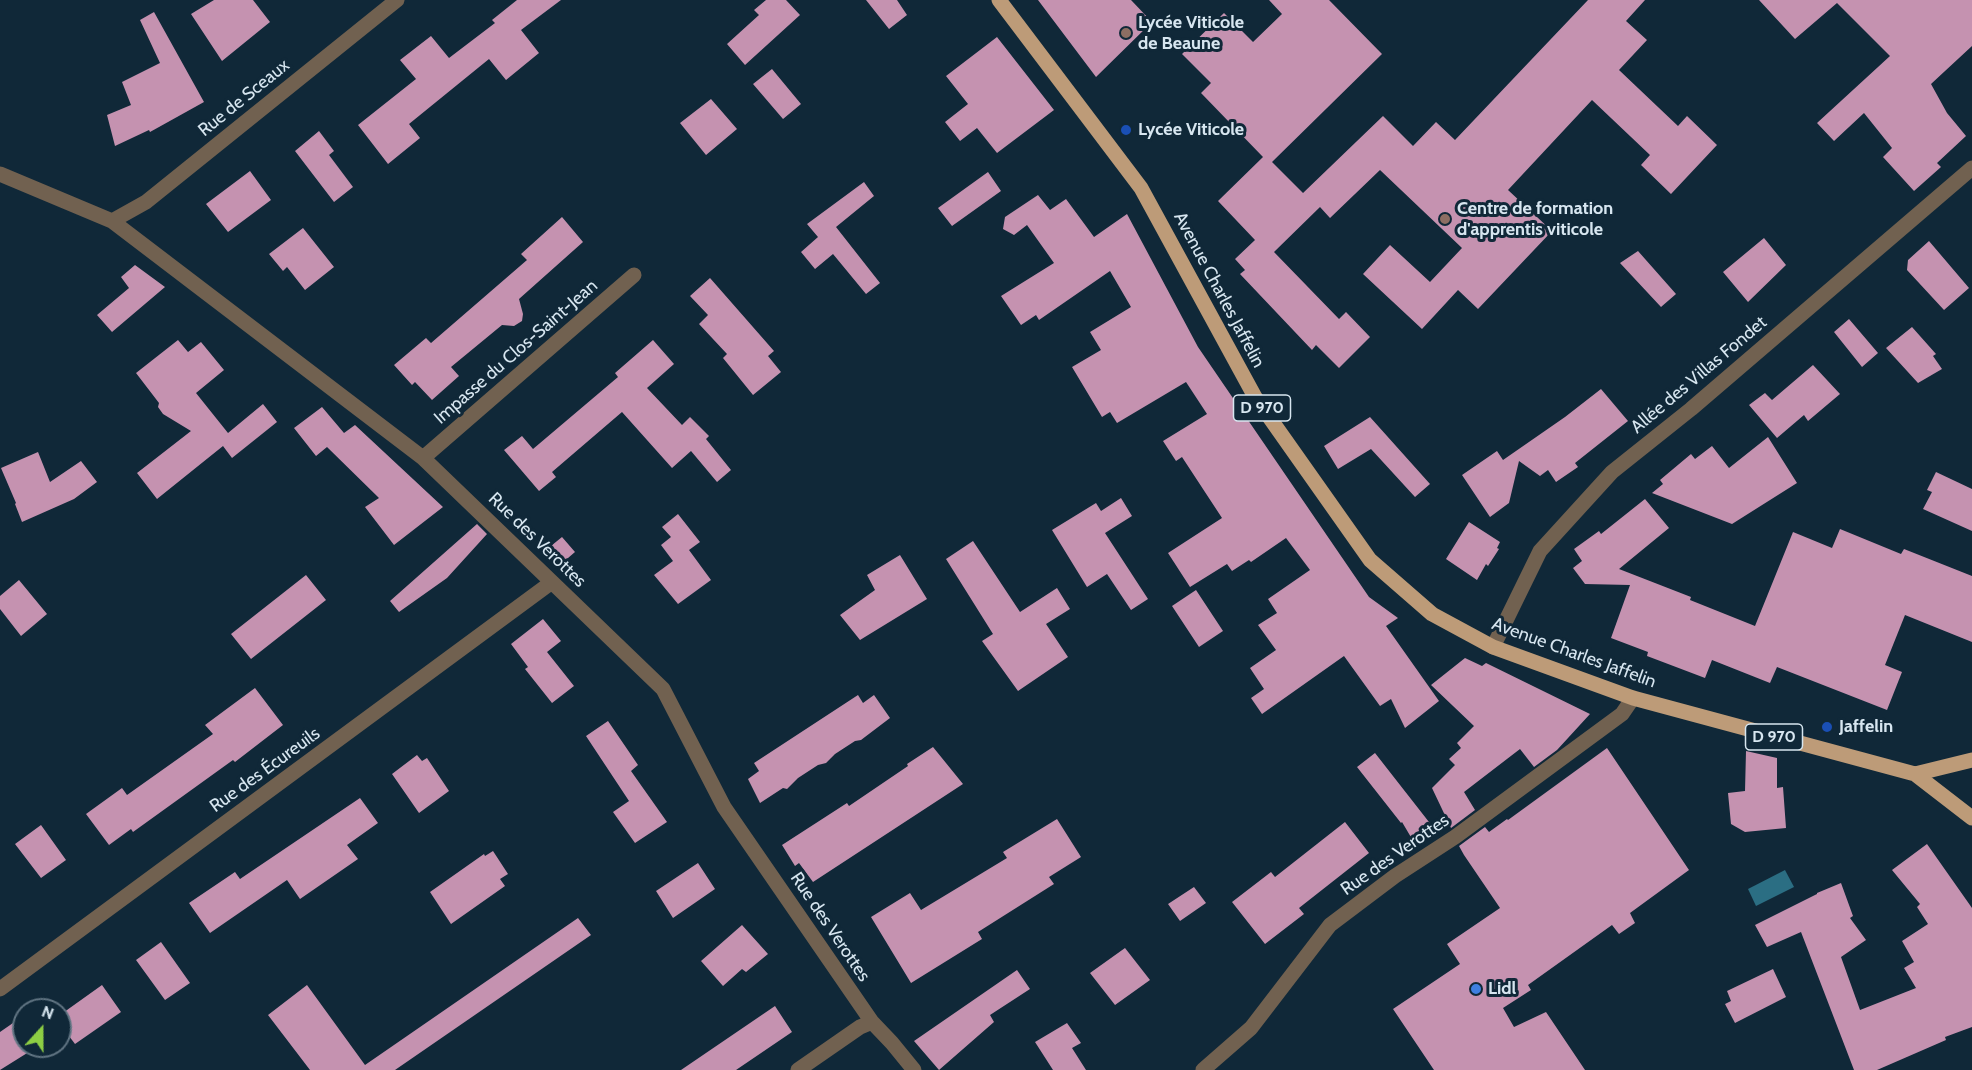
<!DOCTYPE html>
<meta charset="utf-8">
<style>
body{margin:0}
#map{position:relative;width:1972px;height:1070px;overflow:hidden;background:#102838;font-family:Cabin,sans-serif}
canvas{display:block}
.north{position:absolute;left:12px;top:998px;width:60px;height:60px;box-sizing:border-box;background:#102838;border:2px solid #607482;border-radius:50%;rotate:21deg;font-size:16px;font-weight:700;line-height:24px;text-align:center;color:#d7e6f0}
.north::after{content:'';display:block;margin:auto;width:21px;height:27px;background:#8dce44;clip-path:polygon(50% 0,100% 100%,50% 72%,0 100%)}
</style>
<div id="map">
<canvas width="1972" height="1070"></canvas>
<div class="north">N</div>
</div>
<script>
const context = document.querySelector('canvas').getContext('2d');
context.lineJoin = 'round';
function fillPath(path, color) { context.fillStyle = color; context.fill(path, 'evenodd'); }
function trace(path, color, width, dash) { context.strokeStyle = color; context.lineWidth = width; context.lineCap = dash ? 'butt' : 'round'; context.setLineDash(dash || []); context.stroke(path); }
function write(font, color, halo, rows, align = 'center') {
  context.font = font + ' Cabin,sans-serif'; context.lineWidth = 6; context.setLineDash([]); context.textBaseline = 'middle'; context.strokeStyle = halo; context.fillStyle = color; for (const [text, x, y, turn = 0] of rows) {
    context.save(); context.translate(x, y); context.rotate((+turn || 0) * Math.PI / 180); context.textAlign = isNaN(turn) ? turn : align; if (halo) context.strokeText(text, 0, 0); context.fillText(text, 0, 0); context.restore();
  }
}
const water = new Path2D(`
 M1785,870L1794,887L1756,906L1748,889Z`);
const building = new Path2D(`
 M214,0H253L270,22L222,61L191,14Z
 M517,0H561L521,30L539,53L506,80L489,59L409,124L420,138L388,164L358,125L416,79L400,60L431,36L449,58L495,23L492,20Z
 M766,0H786L800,15L745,65L727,44L759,15L754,10Z
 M866,0H897L907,15L889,29Z
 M1038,0H1131L1152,22L1096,77Z
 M1269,0H1329L1382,54L1272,162L1303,193L1383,116L1413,146L1436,122L1455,140L1588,0H1645L1626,21L1647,40L1619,70L1678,126L1687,116L1717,145L1671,194L1641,165L1650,155L1592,100L1508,190L1552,231L1478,309L1458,290L1422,329L1363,274L1390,245L1430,282L1462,248L1380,170L1330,218L1320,207L1274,252L1339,319L1346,312L1370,337L1339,368L1316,345L1312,350L1240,274L1245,270L1235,259L1255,240L1218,201L1263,157L1201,93L1211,83L1182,54L1224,13L1253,42L1282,14Z
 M1759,0H1972V46L1931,84L1947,113L1966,136L1937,163L1941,167L1914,191L1883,157L1892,148L1864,113L1834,141L1817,123L1890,56L1837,3L1795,39Z
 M154,12L204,102L150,132L149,130L115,146L107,115L131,105L122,82L160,63L140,20Z
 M997,37L1054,110L997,153L977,128L960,141L945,122L968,104L946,76Z
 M772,69L801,104L783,119L753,84Z
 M711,99L737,129L706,155L680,123Z
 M319,131L334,151L329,155L353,187L334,202L295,151Z
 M250,171L271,200L228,232L206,204Z
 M988,172L1001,191L952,226L938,208Z
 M864,182L874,196L836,227L880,283L866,294L833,254L815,269L801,252L818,237L807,224Z
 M1038,195L1050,210L1066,199L1094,237L1127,214L1198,347L1369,597L1398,618L1386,626L1439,701L1405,728L1391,699L1380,706L1344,656L1262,714L1251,698L1264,689L1250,668L1276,650L1258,625L1277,613L1268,599L1310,570L1286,538L1251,562L1249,560L1232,571L1227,564L1190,587L1168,553L1222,518L1182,457L1176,461L1163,441L1207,414L1186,382L1117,423L1110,412L1102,417L1072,367L1101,350L1090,332L1131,307L1110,271L1039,320L1036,315L1021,325L1001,296L1054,263L1027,225L1014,235L1003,229L1005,217Z
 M562,217L583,242L519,299L523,314L522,321L514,326L502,325L451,367L459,376L432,400L415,382L412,385L394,365L426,338L431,343L527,260L521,254Z
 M303,228L334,267L305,290L287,267L283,271L269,254Z
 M1764,238L1786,265L1748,302L1723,272Z
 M1929,241L1969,288L1944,310L1907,270L1908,260Z
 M1638,251L1676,294L1661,307L1620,263Z
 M135,265L165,287L112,332L97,315L129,288L121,277Z
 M710,278L774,351L768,356L781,372L753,395L723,358L727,354L699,324L708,315L690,296Z
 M1849,319L1878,353L1862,367L1834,332Z
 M1912,327L1936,354L1933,356L1942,369L1918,383L1886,348Z
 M178,340L188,352L201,342L224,370L196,393L228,433L263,404L277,422L232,458L223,446L157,499L137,473L191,431L163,414L158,407L159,403L136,373Z
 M653,340L674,364L647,388L682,425L690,417L709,436L706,439L731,470L717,482L691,451L672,468L622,412L552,472L556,477L539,491L504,450L522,436L533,449L618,377L615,373Z
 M1813,365L1840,394L1808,421L1804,415L1777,438L1749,405L1765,393L1772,400Z
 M1601,389L1628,421L1575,463L1578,467L1556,482L1548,470L1540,476L1519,461L1509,503L1490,517L1462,475L1497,451L1503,460L1565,417Z
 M322,407L344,433L355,425L443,507L394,545L365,507L379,498L327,447L316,456L294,428Z
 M1370,417L1430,484L1415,497L1371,449L1338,469L1324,446Z
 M1768,437L1797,483L1732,524L1652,493L1663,484L1660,480L1691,454L1695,459L1712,446L1729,468Z
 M38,452L50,482L81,461L97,482L74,499L22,522L15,504L16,503L1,468Z
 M1936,472L1972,489V531L1923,509L1932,492L1927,490Z
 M1121,498L1132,516L1105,533L1148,599L1131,610L1107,574L1087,587L1052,530L1096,503L1101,511Z
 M1645,499L1669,528L1619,569L1691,597L1690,600L1755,626L1793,532L1832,548L1840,529L1901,554L1904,549L1972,576V642L1905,615L1885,665L1902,672L1887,710L1777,667L1770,683L1712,660L1705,678L1647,656L1648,652L1611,638L1630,585L1585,584L1573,568L1582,561L1574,549L1599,531L1601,534Z
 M678,514L700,542L689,550L711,580L678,604L654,575L673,561L661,545L671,537L662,527Z
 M1469,522L1500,542L1497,548L1499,549L1488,566L1486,564L1477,580L1446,559Z
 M477,524L487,534L447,578L399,612L390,601Z
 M562,537L575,552L561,564L546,550Z
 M973,541L1020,612L1057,588L1070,609L1046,624L1068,657L1018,691L982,641L993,634L946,559Z
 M900,555L927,599L860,640L840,615L875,590L867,575Z
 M306,575L326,600L251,659L231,634Z
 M19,580L47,614L21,636L0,609V596Z
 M1196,590L1223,631L1199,647L1172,606Z
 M543,619L561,641L547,652L574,686L552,703L525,669L528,667L511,644Z
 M1465,658L1482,666L1486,663L1590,714L1557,750L1534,767L1520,749L1464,792L1475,810L1451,828L1432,788L1455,765L1449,759L1461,748L1457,743L1474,726L1431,685Z
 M255,688L283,725L235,762L233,760L133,832L131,829L109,845L86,814L122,788L127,795L213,734L205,725Z
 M858,695L863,703L874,695L890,718L861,740L855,741L835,754L826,763L818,765L798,778L787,789L783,788L760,803L748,779L759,771L754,763Z
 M608,721L638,765L631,771L667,822L635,843L613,812L629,801L586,736Z
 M933,747L963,784L813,882L799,863L795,866L782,845L847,803L849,806L908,766L907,764Z
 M1607,748L1689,870L1630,913L1635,923L1619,934L1612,925L1528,985L1531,990L1503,1008L1514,1027L1546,1012L1585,1070H1434L1393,1009L1460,964L1447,944L1500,908L1464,855L1459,846L1485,827L1489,832L1507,819L1508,820Z
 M1746,751L1777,758V788L1783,787L1786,828L1745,832L1731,824L1728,793L1745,791Z
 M1375,753L1436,831L1415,844L1402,822L1401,823L1357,767Z
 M417,755L422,761L427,758L449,791L419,813L392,774Z
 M360,798L378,823L347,845L358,859L300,899L287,880L210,933L189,903L235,872L240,879Z
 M1057,819L1081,857L1049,877L1054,884L978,932L982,939L911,983L871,917L910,893L921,910L1007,858L1003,852Z
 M1345,822L1369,853L1299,908L1304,914L1265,944L1232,902L1271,872L1275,877Z
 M41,825L66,860L41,878L15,844Z
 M1927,844L1972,908V1027L1945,1037L1946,1040L1877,1070H1854L1801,932L1767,947L1755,925L1817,894V893L1841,883L1853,916L1850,918L1866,940L1841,957L1860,1010L1916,988L1904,968L1914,962L1902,941L1928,924L1917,907L1920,904L1892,870Z
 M493,851L508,874L500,879L505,886L451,924L430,892L484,854L485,856Z
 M698,863L715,889L673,918L656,891Z
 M1194,887L1206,903L1180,921L1168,904Z
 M578,918L591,935L395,1070H310L268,1015L307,985L365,1065Z
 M742,925L768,954L746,972L742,969L723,986L701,961Z
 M161,942L190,983L165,1000L136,960Z
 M1125,948L1150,980L1115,1005L1090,973Z
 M1773,969L1786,997L1735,1023L1725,1004L1731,1001L1727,991Z
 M1017,970L1030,989L990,1015L994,1022L939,1070L914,1041Z
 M102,985L121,1012L75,1044L60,1024V1015Z
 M775,1006L792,1032L736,1070H681Z
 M13,1023L24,1039V1046H29L32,1050L0,1070V1032Z
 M1067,1023L1081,1043L1072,1048L1086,1070H1053L1035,1042Z`);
const minor = new Path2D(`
 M0,174L112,221L423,458L663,689L724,807L872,1022L892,1043L914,1070
 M112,221L146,202L397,0
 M423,458L634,275
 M1493,647L1540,551L1612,472L1691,409L1972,168
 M0,989L552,582
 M798,1070L860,1027L872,1022
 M1203,1070L1251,1028L1330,925L1395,876L1455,837L1622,714L1633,698`);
const primary = new Path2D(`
 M999,0L1141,188L1255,397L1370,560L1432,614L1493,647L1633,698L1915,774L1972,818
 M1915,774L1972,760`);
const markers = [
 [1126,33,6,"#8d6e63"],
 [1126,130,6,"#1a4fb4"],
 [1445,219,6,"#8d6e63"],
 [1827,727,6,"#1a4fb4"],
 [1476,989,6,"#3f7fe0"]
];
const shields = [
 [1262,408,57],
 [1774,737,57]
];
const shieldNames = [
 ["D 970",1262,408],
 ["D 970",1774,737]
];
const poiNames = [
 ["Lycée Viticole",1138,23],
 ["de Beaune",1138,44],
 ["Lycée Viticole",1138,130],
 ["Centre de formation",1457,209],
 ["d'apprentis viticole",1457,230],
 ["Jaffelin",1839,727],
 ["Lidl",1488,989]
];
const streetNames = [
 ["Rue de Sceaux",244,98,-39],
 ["Avenue Charles Jaffelin",1219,290,62],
 ["Impasse du Clos-Saint-Jean",516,352,-41],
 ["Allée des Villas Fondet",1699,375,-40],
 ["Rue des Verottes",537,540,44],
 ["Avenue Charles Jaffelin",1574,653,20],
 ["Rue des Écureuils",265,770,-36],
 ["Rue des Verottes",1395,855,-35],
 ["Rue des Verottes",830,927,56]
];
fillPath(water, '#2b6e83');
fillPath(building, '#c592b0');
trace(minor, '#716150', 15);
trace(primary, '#bd9b78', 15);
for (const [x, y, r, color] of markers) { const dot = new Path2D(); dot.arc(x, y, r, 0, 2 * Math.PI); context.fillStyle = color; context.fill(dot); trace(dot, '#102838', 2); }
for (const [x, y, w] of shields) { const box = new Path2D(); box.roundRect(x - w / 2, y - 13, w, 26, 4.5); context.fillStyle = '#102838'; context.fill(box); trace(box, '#d7e6f0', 1.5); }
write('bold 16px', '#d7e6f0', null, shieldNames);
write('bold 18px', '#d7e6f0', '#102838', poiNames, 'left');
write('18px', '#d7e6f0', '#102838', streetNames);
</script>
